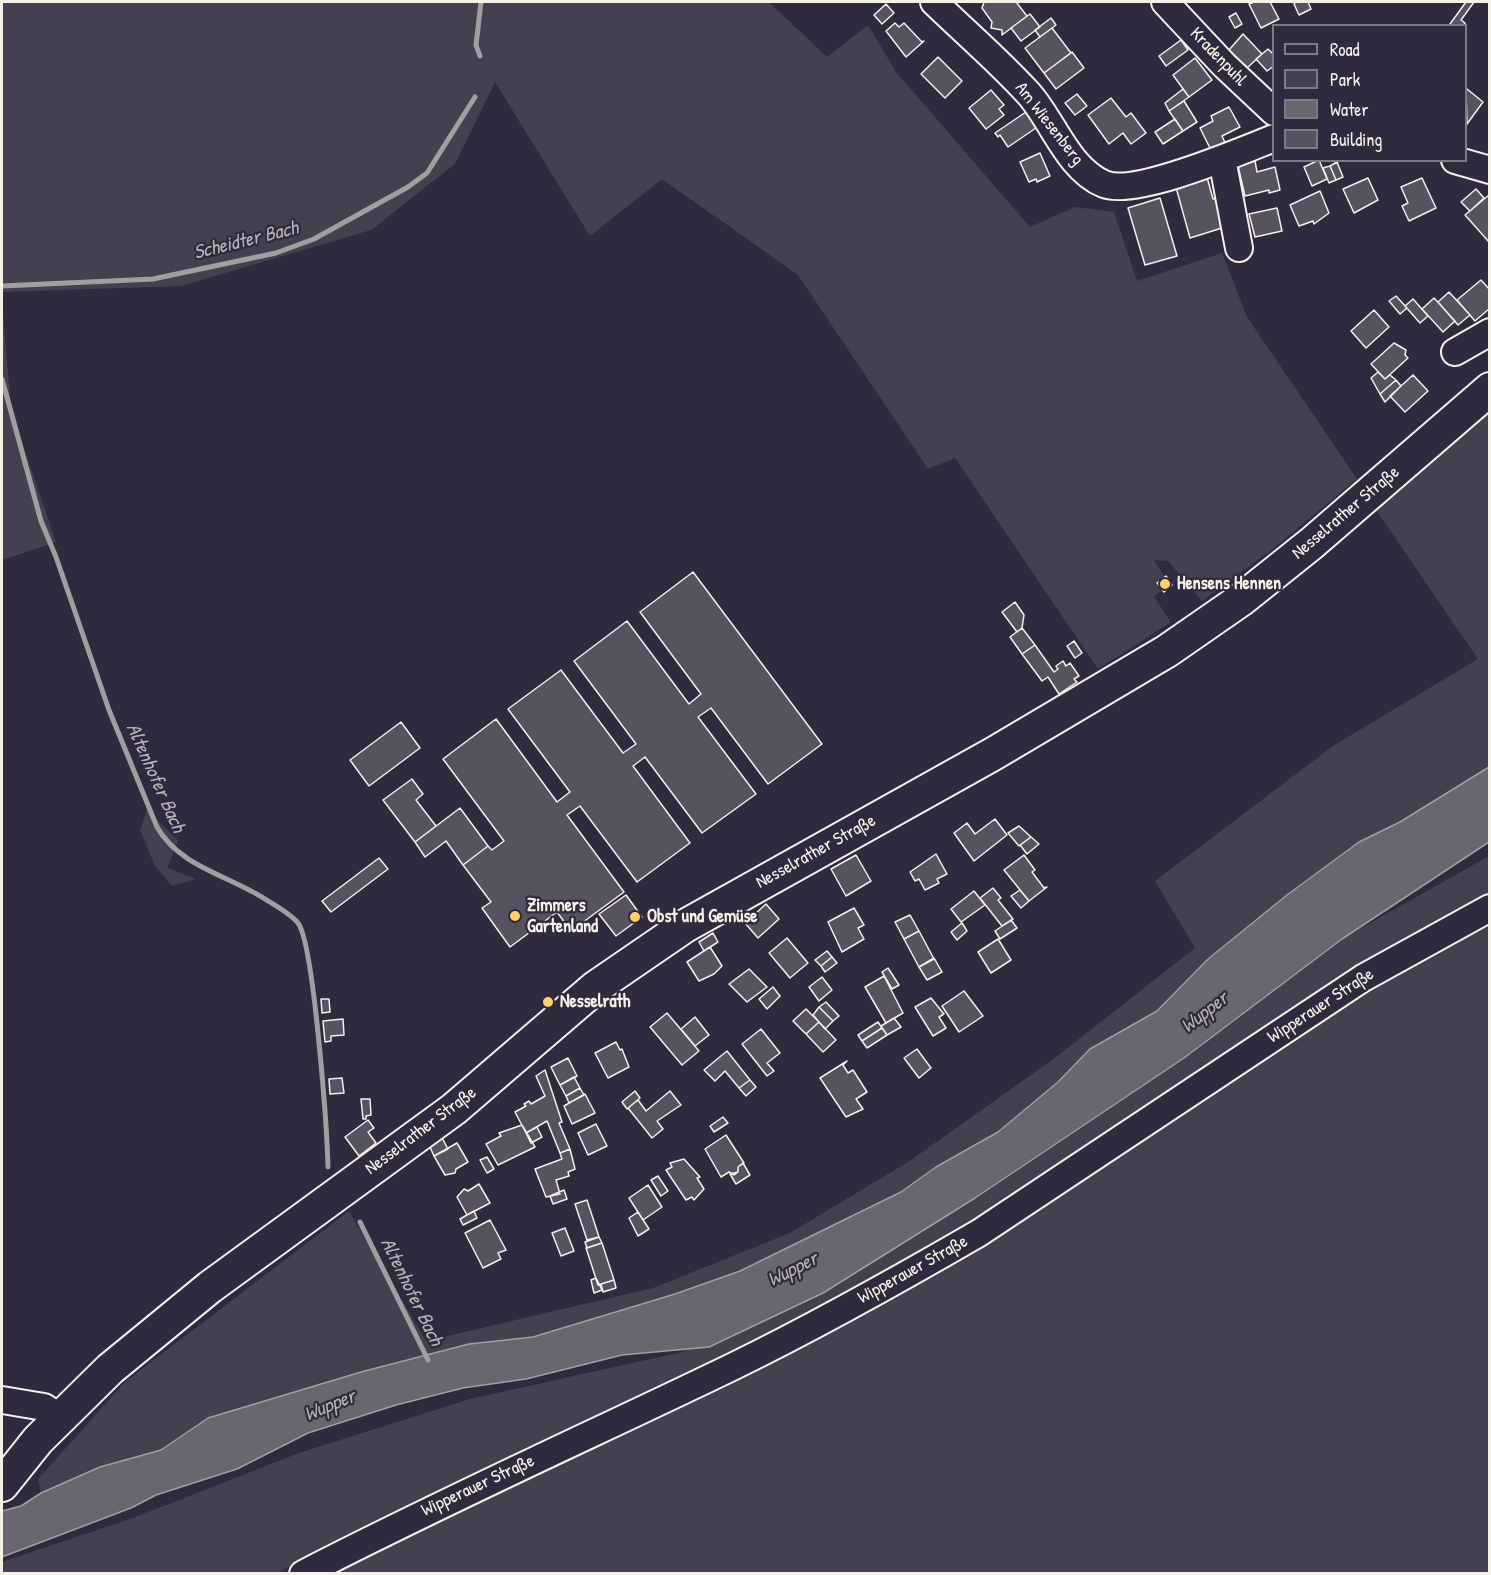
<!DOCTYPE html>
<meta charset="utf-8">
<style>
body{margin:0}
#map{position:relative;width:1491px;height:1575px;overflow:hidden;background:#2f2a3d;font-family:"Patrick Hand",sans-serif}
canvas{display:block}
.frame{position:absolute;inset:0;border:3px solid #f4f1e8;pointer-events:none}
.legend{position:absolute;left:1272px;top:24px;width:195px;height:138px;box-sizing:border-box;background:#2f2a3d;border:2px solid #7e7a81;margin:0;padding:8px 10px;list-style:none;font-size:18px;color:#f4f1e8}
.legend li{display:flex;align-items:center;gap:12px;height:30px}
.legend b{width:30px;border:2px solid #7e7a81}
</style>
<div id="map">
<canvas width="1491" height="1575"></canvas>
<div class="frame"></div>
<ul class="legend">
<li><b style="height:8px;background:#2f2a3d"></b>Road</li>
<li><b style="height:16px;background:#454050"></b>Park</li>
<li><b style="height:16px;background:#6a6670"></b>Water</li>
<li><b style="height:16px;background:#56525f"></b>Building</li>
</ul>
</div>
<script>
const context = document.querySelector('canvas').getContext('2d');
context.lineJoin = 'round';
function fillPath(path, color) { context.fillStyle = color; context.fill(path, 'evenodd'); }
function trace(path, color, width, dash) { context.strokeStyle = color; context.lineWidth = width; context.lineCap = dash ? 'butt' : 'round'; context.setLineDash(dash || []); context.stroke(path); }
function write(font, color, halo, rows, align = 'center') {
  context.font = font + ' "Patrick Hand",sans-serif'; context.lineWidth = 4.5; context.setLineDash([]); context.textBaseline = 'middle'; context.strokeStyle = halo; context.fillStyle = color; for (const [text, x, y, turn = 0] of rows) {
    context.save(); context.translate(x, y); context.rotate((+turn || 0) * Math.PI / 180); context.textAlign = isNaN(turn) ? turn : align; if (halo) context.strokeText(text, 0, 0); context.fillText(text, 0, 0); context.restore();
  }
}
const green = new Path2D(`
 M2,2H769L827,57L868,25L896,72L1030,227L1075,207L1114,212L1137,281L1222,253L1247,317L1357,479L1274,548L1202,601L1168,561L1154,560L1164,576L1155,583L1161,591L1154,597L1171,622L1098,669L955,458L928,469L798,275L662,179L590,236L495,82L455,164L371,230L181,286L2,292Z
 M2,300L11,410L56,542L2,560Z
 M1489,404V767L1400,822L1359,842L1287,895L1208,959L1157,1011L1090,1049L1058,1082L998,1132L936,1167L901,1192L854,1215L740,1271L675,1294L533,1337L469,1344L289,1393L209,1418L161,1450L41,1493L38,1479L125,1382L349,1211L426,1341L653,1288L790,1233L911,1160L1056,1057L1195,948L1155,881L1333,746L1478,659L1374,507Z
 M147,810L178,841L167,868L196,879L172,886L155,866L140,830Z
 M1489,856V1573H322L405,1512L277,1573L2,1574V1562L133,1518L299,1453L470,1399L682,1352L919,1227L1342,939Z`);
const water = new Path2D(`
 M1489,767V842L1342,939L1184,1058L975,1198L823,1293L709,1347L622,1355L526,1379L463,1388L396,1405L308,1433L237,1469L156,1495L131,1508L2,1557V1511L21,1506L41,1493L100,1467L161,1450L208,1418L361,1372L469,1344L533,1337L675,1294L740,1271L854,1215L901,1192L936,1167L998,1132L1058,1082L1090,1049L1157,1011L1208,959L1287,895L1359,842L1400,822Z`);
const stream = new Path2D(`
 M480,56L476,45L481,2
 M2,286L153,279L276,253L314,239L408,187L427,173L475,97
 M2,379L41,521L56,557L109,710L157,827C180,867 228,875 265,899C275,905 291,914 298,923C314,944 327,1130 328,1167
 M360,1222L428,1360`);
const building = new Path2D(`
 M984,2H1016L1027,16L1002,35V30L991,28L992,22L982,8Z
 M1254,2H1270L1279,19L1261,28L1249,4Z
 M1296,2H1308L1311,9L1299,15L1294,4Z
 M1466,2H1474L1461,20L1465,23L1463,26H1452L1450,24Z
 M886,4L894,13L882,24L874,15Z
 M1236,13L1242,24L1235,28L1229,17Z
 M1030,14L1040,27L1021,41L1011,28Z
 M1051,18L1056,25L1040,37L1035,30Z
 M895,23L899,27L904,23L922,42L924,41L906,57L886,31Z
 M1052,28L1071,53L1044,73L1025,48Z
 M1243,34L1262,54L1247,68L1229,50Z
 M1181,40L1188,50L1166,66L1159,56Z
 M1268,49L1274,55V66L1267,71L1256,59Z
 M1072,52L1084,68L1056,89L1044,73Z
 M938,57L962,81L945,98L921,74Z
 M1195,58L1212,80L1189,97L1173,75Z
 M1183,89L1189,97L1169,111L1165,103Z
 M1467,89L1483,102L1467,124L1466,91Z
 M991,90L1004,105L999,109L1004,115L986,129L969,108Z
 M1077,94L1087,106L1075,115L1065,103Z
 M1111,98L1126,117L1131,113L1146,133L1131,144L1123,133L1109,144L1088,115Z
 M1184,101L1197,122L1183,131L1169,111Z
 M1229,107L1240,127L1222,136L1227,147L1213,154L1200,128L1213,121L1211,116Z
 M1026,112L1036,128L1008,147L1000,135L998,137L995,133Z
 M1175,119L1183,131L1163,144L1155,132Z
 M1040,153L1050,176L1037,182L1036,179L1029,182L1020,162Z
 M1319,160L1327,179L1312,186L1304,167Z
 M1255,161L1257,172L1275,167L1280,190L1269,193V190L1245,196L1238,166Z
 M1337,162L1343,177L1336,180L1330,166Z
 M1330,166L1336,180L1329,183L1323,168Z
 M1205,170L1213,199L1221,197L1228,220L1220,223L1222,228L1190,238L1174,180Z
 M1368,178L1378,200L1354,213L1343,189Z
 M1422,178L1436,208L1409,221L1402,206L1408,203L1401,187Z
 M1476,189L1484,198L1470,211L1461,202Z
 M1320,191L1329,213L1314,224L1313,221L1299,226L1290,205Z
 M1489,195H1490L1489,242L1465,215Z
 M1160,198L1177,256L1145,265L1128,208Z
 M1277,208L1282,231L1255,237L1249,214Z
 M1481,280L1490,290V308L1475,321L1457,300Z
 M1449,292L1470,315L1458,325L1438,302Z
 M1396,296L1407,308L1400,314L1389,301Z
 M1434,298L1455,321L1443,332L1422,309Z
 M1413,299L1428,316L1420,323L1405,306Z
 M1374,310L1389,327L1366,348L1351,331Z
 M1394,343L1406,350L1405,355L1408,358L1385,379L1371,364Z
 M1378,372L1385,379L1390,375L1396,380L1380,394L1371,378Z
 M1413,375L1428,391L1405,412L1390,396Z
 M1396,380L1401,386L1385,402L1380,394Z
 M693,572L822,744L768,784L711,708L698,717L756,794L702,833L645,757L633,766L690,843L637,882L580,806L567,815L624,892L571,931L557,912L510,947L482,908L491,902L463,865L488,846L492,850L504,841L443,759L496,719L557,802L570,792L508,709L561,670L623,753L636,744L574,661L627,621L689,704L701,694L640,612Z
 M1166,576L1172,585L1164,592L1157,583Z
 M1015,602L1024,615L1022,628L1017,632L1002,612Z
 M1022,628L1035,645L1022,654L1010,637Z
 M1074,641L1082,653L1075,658L1067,646Z
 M1035,645L1054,672L1058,669L1056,666L1063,661L1066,666L1070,663L1079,676L1074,679L1077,682L1059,694L1048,677L1042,681L1022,654Z
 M401,722L420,748L369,786L350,760Z
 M412,779L423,794L416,800L436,826L415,842L383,800Z
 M460,808L488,846L463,865L446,841L425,857L415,842Z
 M995,819L1007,835L974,861L954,833L967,823L975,834Z
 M1019,826L1031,837L1019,846L1008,833Z
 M1031,837L1039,844L1027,854L1020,845Z
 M936,854L947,874L937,879L939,883L925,890L919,879L915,881L910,872Z
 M856,855L871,881L846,896L831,869Z
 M1024,855L1035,870L1032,872L1044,888L1047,887L1029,901L1004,870Z
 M379,858L388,869L331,912L322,901Z
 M993,888L1001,898L998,900L1013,919L1002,926L980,898Z
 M1020,890L1029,901L1021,908L1011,896Z
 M974,891L985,905L961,922L951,909Z
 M626,895L642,917L616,936L599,914Z
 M766,904L779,919L758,938L745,923Z
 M854,908L864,925L858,928L864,939L842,952L828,922Z
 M910,915L919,931L904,939L895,922Z
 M1011,920L1017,928L1000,939L995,931Z
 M962,923L967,931L957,940L951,932Z
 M919,931L934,959L919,967L904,939Z
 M713,933L718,942L704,951L699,942Z
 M787,938L808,963L790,978L769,953Z
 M998,939L1011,960L991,973L978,952Z
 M710,947L722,966L714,974L699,981L687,962Z
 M827,951L832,957L821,966L815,960Z
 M832,957L837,963L825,972L821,966Z
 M934,958L942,972L927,980L919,967Z
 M888,968L899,985L892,989L882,972Z
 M749,969L767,987L747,1002L729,984Z
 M884,976L903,1013L886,1023L865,987Z
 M822,977L832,990L819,1001L809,987Z
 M773,987L780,996L767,1009L759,999Z
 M964,991L983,1016L959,1032L942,1006Z
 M931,998L944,1014L939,1017L946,1028L933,1036L915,1007Z
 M321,999H329L330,1012L322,1013Z
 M826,1002L839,1016L833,1021L819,1007Z
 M819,1007L833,1021L825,1029L813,1015Z
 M806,1009L819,1022L806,1034L793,1021Z
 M667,1013L699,1051L682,1065L650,1027Z
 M695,1017L709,1035L695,1046L681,1029Z
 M894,1018L901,1027L887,1035L881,1026Z
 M343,1019L344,1035L331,1036V1041L325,1042L323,1021Z
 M819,1022L836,1040L823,1052L806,1034Z
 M878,1022L882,1028L862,1041L858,1035Z
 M882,1028L887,1035L867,1048L862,1041Z
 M761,1029L780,1053L767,1063L774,1071L767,1076L742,1044Z
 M616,1042L620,1050L622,1049L629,1067L608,1078L595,1053Z
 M917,1049L931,1068L919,1078L904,1058Z
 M727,1051L750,1080L739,1088L725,1071L715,1081L704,1070Z
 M568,1058L577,1076L560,1085L551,1067Z
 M847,1061L843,1065L848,1073L853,1070L867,1092L856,1099L863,1109L846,1117L820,1078Z
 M545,1070L562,1122L559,1123L570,1149L560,1153L547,1121L526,1133L515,1112L526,1106L524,1104L529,1101L531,1104L545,1096L536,1076Z
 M574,1077L580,1088L566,1096L560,1085Z
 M342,1078L344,1093L330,1094L329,1079Z
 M750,1080L756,1087L746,1096L739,1088Z
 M580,1088L584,1095L569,1103L566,1096Z
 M635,1091L640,1098L627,1109L622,1102Z
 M670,1091L681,1105L657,1121L663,1129L652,1138L628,1108L638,1100L646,1111Z
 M585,1094L595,1113L572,1124L564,1106Z
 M361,1099H370L371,1115L366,1116V1119H363Z
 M723,1117L728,1123L714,1132L710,1126Z
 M368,1120L374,1128L368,1132L376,1143L359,1156L345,1137Z
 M596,1124L607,1146L588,1155L578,1133Z
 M522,1125L535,1147L498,1165L486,1144L501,1136L499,1133Z
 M537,1127L542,1137L531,1143L526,1133Z
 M726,1135L744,1163L738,1167V1172L734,1175L729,1172L721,1177L705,1149Z
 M441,1136L448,1149L434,1156L429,1145Z
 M457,1143L468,1162L456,1169L455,1173L445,1175L434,1156Z
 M570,1149L575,1169L568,1172L569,1176L556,1180L560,1194L546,1197L535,1169L562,1159L560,1153Z
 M487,1157L494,1169L487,1173L480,1160Z
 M684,1159L700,1177L697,1178L704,1189L694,1200L692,1197L686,1200L666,1170L672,1167L670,1163Z
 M743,1163L750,1175L736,1184L730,1174L738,1172V1167Z
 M658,1176L668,1191L661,1196L651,1180Z
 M479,1184L490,1203L467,1215L457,1197L464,1189L468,1191Z
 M648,1185L662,1207L643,1220L629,1198Z
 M564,1190L567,1199L553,1204L550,1196Z
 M587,1200L599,1237L587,1240L575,1204Z
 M474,1211L477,1218L463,1225L460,1219Z
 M638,1212L649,1229L638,1236L629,1218Z
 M490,1220L506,1250L498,1253L501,1259L483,1268L465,1233Z
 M565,1228L574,1251L561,1256L552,1233Z
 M599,1237L602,1243L587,1248L585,1242Z
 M602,1243L614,1280L598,1285L586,1248Z
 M596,1278L602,1290L594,1293L591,1280Z
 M614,1280L616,1288L603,1292L601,1284Z`);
const minor = new Path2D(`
 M934,2C965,32 999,61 1029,94C1053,121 1068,169 1104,184C1135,197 1241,151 1274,138
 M1165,2L1224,65L1274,112
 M1222,159L1239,248
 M1455,160L1490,170
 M1455,352L1490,332
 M2,1400L44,1407L59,1417
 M303,1574C444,1501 589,1436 732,1367C816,1326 898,1280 979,1233L1363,978L1490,908`);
const major = new Path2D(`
 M2,1485L38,1440L110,1369L210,1287L454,1109L596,987L685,926L993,754L1167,651L1242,599L1312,543L1490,389`);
const markers = [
 [1165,584,6,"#ffd166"],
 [515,916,6,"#ffd166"],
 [635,917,6,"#ffd166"],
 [548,1002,6,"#ffd166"]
];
const streetNames = [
 ["Kradenpuhl",1218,57,46],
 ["Am Wiesenberg",1049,124,52],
 ["Nesselrather Straße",1346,513,-40],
 ["Nesselrather Straße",816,852,-29],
 ["Wipperauer Straße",1321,1006,-33],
 ["Nesselrather Straße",421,1131,-37],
 ["Wipperauer Straße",913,1270,-29],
 ["Wipperauer Straße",478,1486,-25]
];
const poiNames = [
 ["Hensens Hennen",1177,584],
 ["Zimmers",527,906],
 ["Gartenland",527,927],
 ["Obst und Gemüse",647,917],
 ["Nesselrath",560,1002]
];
const waterNames = [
 ["Scheidter Bach",246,241,-14],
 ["Altenhofer Bach",155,778,66],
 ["Wupper",1205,1013,-38],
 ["Wupper",793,1270,-27],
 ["Altenhofer Bach",411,1292,64],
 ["Wupper",330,1406,-22]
];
fillPath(green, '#454050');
fillPath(water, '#6a6670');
trace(water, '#a19ea0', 1.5);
trace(stream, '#a19ea0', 5);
fillPath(building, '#56525f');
trace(building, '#f4f1e8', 1.5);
trace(minor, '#f4f1e8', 30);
trace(major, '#f4f1e8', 36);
trace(minor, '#2f2a3d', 26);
trace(major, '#2f2a3d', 32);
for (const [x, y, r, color] of markers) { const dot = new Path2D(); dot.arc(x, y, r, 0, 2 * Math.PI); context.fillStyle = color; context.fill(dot); trace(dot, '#2f2a3d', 2); }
write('18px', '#f4f1e8', '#2f2a3d', streetNames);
write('bold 18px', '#f4f1e8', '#2f2a3d', poiNames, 'left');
write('italic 20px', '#b6b2b2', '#2f2a3d', waterNames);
</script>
